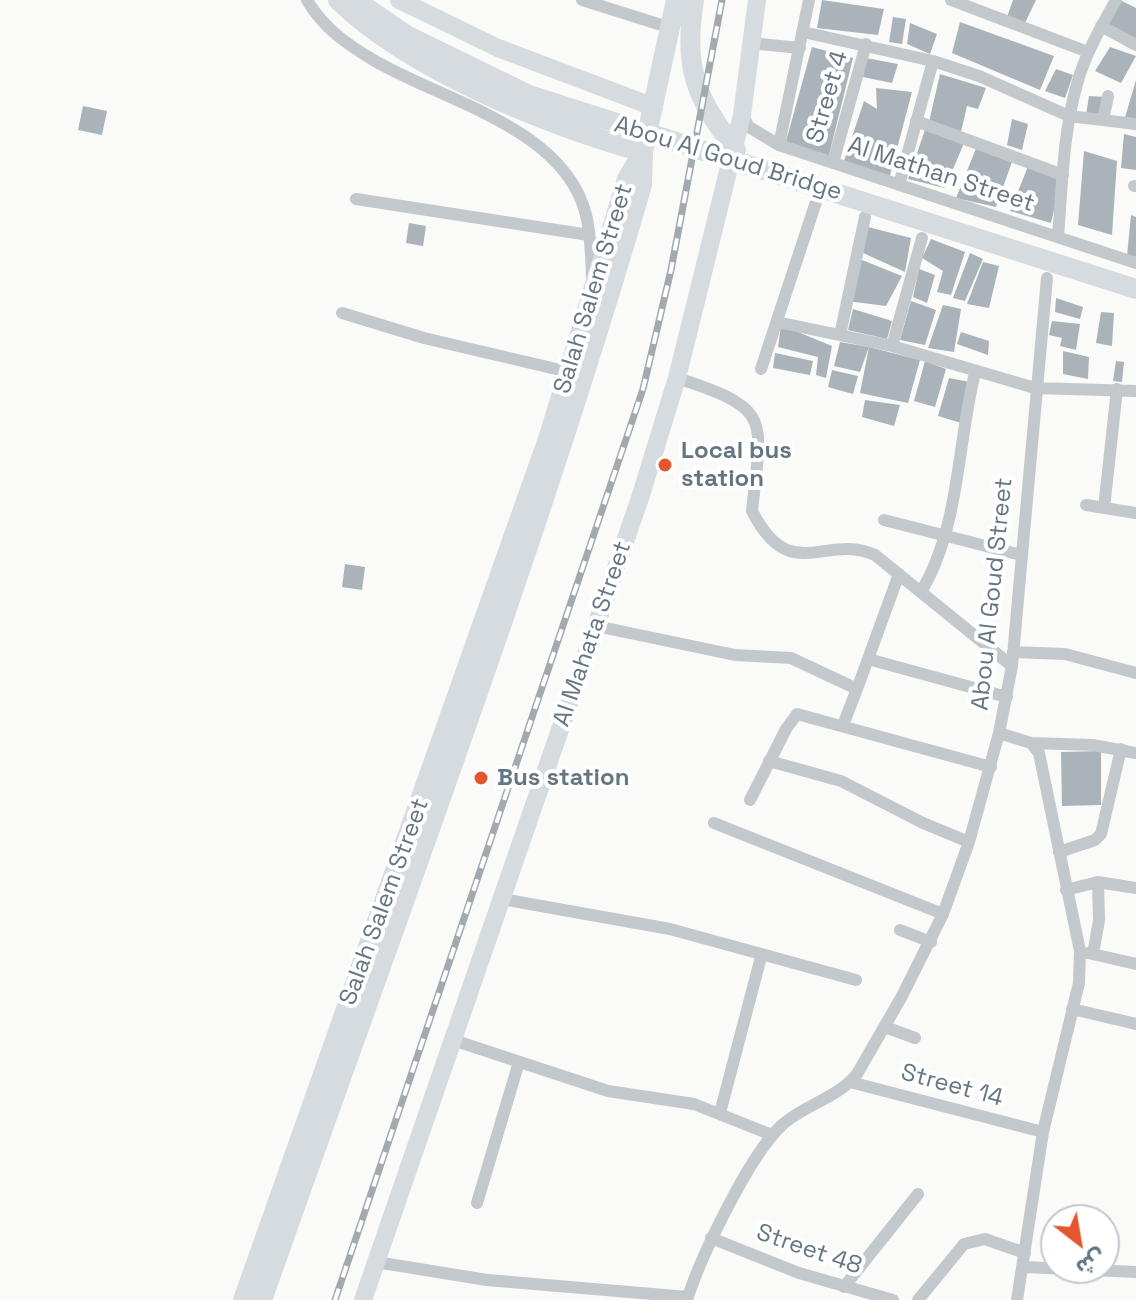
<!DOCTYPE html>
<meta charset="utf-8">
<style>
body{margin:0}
#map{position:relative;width:1136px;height:1300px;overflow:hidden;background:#fafaf8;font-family:"Space Grotesk","Noto Sans Arabic",sans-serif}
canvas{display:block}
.north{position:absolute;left:1040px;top:1204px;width:80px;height:80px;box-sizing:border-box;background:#fff;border:2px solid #c1c8cd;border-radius:50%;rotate:149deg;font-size:22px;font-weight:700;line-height:32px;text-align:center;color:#657683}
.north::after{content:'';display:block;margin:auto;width:28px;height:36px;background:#e4572e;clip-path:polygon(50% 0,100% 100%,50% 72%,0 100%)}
</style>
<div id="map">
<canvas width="1136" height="1300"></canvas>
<div class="north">ش</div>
</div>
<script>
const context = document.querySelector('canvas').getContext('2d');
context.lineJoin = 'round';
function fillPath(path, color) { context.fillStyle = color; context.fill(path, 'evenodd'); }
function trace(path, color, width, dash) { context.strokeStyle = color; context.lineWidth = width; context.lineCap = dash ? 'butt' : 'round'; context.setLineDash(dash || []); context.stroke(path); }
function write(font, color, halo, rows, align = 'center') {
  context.font = font + ' "Space Grotesk",sans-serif'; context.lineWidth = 8; context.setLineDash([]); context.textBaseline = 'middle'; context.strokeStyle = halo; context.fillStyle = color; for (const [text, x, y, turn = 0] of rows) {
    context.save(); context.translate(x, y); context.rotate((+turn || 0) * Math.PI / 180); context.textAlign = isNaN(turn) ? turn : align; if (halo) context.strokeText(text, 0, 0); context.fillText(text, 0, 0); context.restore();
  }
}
const building = new Path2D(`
 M822,0L884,9L878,35L817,28Z
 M1013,0H1036L1025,23L1007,17Z
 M1120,0L1136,8V39L1104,24Z
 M893,17L906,19L902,44L889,42Z
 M960,22L1054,56L1040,90L952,53Z
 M910,23L937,34L930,54L907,44Z
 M812,47L853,58L828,159L785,145Z
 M1110,47L1136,56L1121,83L1095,71Z
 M866,58L898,64L892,83L863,77Z
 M1056,69L1073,75L1065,98L1045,91Z
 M940,74L986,88L978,109L967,106L961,132L929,122Z
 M1136,80V123L1124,121Z
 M876,88L912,92L889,179L843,164L864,101L877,109Z
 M1089,96L1106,97L1102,116L1086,115Z
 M83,106L107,111L102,135L78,130Z
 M1012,119L1028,124L1022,150L1007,145Z
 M925,130L964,143L945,188L908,179Z
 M1124,134L1136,137V170L1121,168Z
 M977,146L1013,159L996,207L956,198Z
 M1084,151L1117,161L1112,235L1078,225Z
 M1029,164L1062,175L1051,223L1010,211Z
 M1131,215L1136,217V257L1127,256Z
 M409,223L426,226L423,246L406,243Z
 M864,226L911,238L905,272L863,253Z
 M931,239L965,252L951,295L937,292L943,271L922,258Z
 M970,253L983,259L965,301L953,298Z
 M857,258L902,276L886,306L847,301Z
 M983,262L999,266L989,308L967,304Z
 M919,269L935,275L927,303L913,297Z
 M1056,298L1083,307L1080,319L1055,312Z
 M911,301L936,310L925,345L900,340Z
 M943,305L961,309L954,352L928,348Z
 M853,309L892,321L887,339L848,330Z
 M1101,312L1114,313L1112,346L1096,343Z
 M1052,321L1080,324L1076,350L1060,346L1062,338L1049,335Z
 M781,325L832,346L826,378L816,375L818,357L778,347Z
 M961,332L989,341L988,355L957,344Z
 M840,342L869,347L920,360L908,403L860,393L869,347L860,372L834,366Z
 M1063,351L1089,357L1088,379L1063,374Z
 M775,353L813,361L810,375L773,368Z
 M925,361L946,369L935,407L914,401Z
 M1116,361L1124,362L1122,382L1113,381Z
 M832,370L858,376L853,394L828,387Z
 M949,378L970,382L961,423L938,416Z
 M865,400L900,405L894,426L862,417Z
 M345,564L365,567L362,590L342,587Z
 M1101,751V805L1062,806L1061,752Z`);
const street = new Path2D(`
 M307,0C323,28 348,45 375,61C444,101 565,128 586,215C591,235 591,256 592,276
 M582,0L671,28
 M951,0L1088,52
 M1101,26L1136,45
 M803,32L933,61L979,76L1069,116L1136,124
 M750,43L800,48
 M742,115L749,127L779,145L1136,263
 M1103,120L1108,96
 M916,121L1063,175
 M779,145L809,0
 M833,163L866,44
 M899,185L933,61
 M1134,186H1136
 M356,199L589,235
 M1058,237C1062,187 1063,133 1077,84C1085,54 1101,27 1116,0
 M342,313L424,338L569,372
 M777,322L892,346L1035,388L1136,391
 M840,335L865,217
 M892,346L922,238
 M761,369L816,202
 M677,378C773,409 762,417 752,511C791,587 825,532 875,555L1012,666
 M1086,505L1136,513
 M1104,508L1117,389
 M884,520L1021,555
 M921,592C960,527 957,444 975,373
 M596,626L735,655L791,658L857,689L868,659L1007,697
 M1013,652L1065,654L1136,673
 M868,659L899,574
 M843,725L857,689
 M999,733L1031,743L1039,753L1080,951L1079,983L1043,1132L1017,1300
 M1031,743L1093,745L1136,753
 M769,761L841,781L923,823L969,842
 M750,800L786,729L797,714L991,767
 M714,823L943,914
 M1059,852L1095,840L1101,834L1121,749
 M1066,890L1098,882L1136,888
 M502,899L670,929L856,980
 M900,930L931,942
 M1088,953L1136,964
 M1093,954L1099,920L1098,882
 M1072,1009L1136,1024
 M885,1027L915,1038
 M453,1040L608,1091L694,1104L772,1135
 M850,1082L1043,1132
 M720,1113L761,957
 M477,1203L519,1062
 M711,1238L799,1273L893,1300
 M376,1262L487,1280L688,1297
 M1024,1267L1136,1272
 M844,1287L918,1194
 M687,1300C700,1258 749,1156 781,1126C803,1105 837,1099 857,1074L902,996L943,914L969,842L999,733L1012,666L1047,278
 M918,1300L964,1244L985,1239L1025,1253`);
const secondary = new Path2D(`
 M399,0L498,48L654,107
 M363,1300L640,498L677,378L742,115L757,0`);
const primary = new Path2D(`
 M338,0C410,70 546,125 643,152
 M355,0L408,36L529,95L1136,289
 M694,0C683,67 695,97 736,150
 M243,1300L549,436L627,179L643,152
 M262,1300C392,930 532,563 642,185L643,152L676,0`);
const rail = new Path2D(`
 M335,1300L643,389L671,270L722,0`);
const markers = [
 [665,465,8,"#e4572e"],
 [481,778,8,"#e4572e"]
];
const streetNames = [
 ["Street 4",828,97,-74],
 ["Abou Al Goud Bridge",728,159,17],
 ["Al Mathan Street",941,175,18],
 ["Salah Salem Street",594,289,-73],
 ["Abou Al Goud Street",993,594,-84],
 ["Al Mahata Street",593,634,-71],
 ["Salah Salem Street",385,902,-70],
 ["Street 14",952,1086,15],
 ["Street 48",809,1250,19]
];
const poiNames = [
 ["Local bus",681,451],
 ["station",681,479],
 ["Bus station",497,778]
];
fillPath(building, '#aab3b9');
trace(street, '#c3c8cc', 12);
trace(secondary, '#d6dbdf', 18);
trace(primary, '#d6dbdf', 20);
trace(rail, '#a2aab0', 7);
trace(rail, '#fff', 4, [12]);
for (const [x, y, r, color] of markers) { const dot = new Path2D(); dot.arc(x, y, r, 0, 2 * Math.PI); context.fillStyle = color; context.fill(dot); trace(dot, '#fff', 3); }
write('24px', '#657683', '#fff', streetNames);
write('bold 24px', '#657683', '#fff', poiNames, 'left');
</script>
